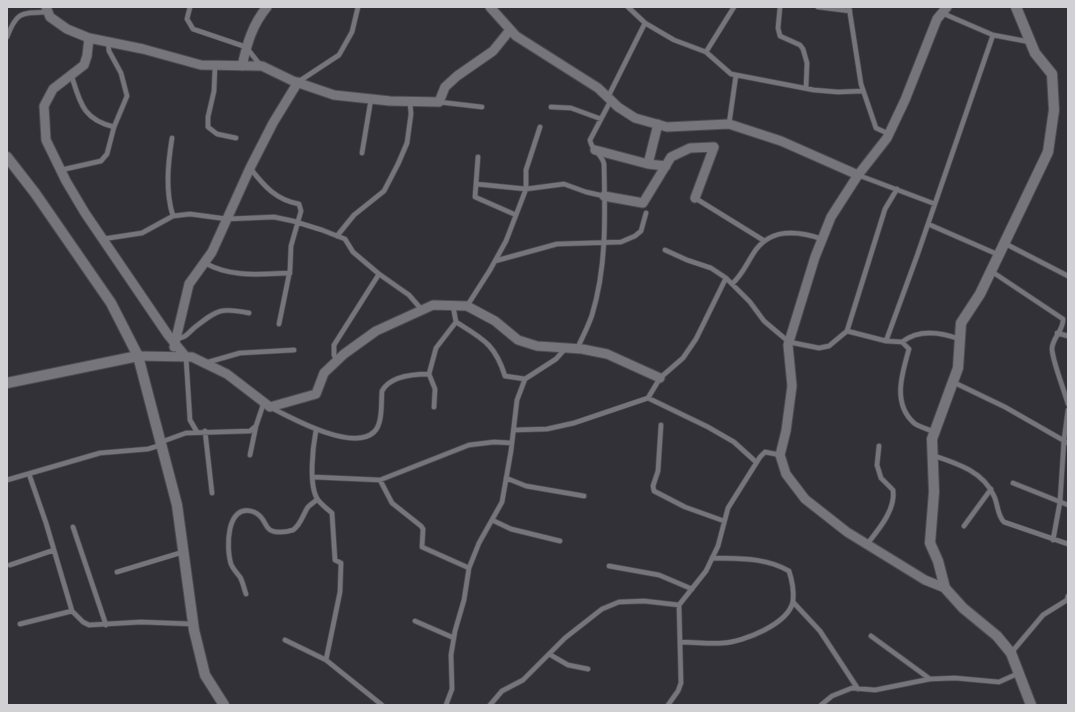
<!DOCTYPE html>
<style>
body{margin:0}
#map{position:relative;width:1075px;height:712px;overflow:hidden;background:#323137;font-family:Rubik,sans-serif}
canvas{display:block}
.frame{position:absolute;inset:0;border:8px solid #d1d1d5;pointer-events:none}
</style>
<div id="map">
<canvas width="1075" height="712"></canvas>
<div class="frame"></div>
</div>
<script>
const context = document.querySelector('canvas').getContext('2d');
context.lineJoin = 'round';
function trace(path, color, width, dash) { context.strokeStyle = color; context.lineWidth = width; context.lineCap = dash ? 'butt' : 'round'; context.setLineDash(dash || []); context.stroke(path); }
const lane = new Path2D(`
 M190,7L187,19L193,29L246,47L261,66
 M628,7L645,23L674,40L706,52L731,74L814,90L838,92L863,91
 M780,7L778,28L780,36L800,45L803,49L807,63L806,88
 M818,7L850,11
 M849,7L861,84L876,128L889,134
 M942,13L993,35L1030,42
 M7,37C17,11 21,13 48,12
 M706,52L734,7
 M215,66L214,91L208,117V127L217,134L236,138
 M71,74C80,102 82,119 114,127
 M298,82L339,55L352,32L358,7
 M608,97L645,23
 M439,102L482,107
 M551,107L571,108L601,119
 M729,124L736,75
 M172,138C168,163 165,191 173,216
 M362,153L371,99
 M478,157L475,197L516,215
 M250,168C264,186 276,200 299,204L301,211L291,246L290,270L279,324
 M61,170L101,161L107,154L114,127L127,96L121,73L109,51L108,42
 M858,175L935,204
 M476,184L526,189L564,184L586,192L604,196
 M695,198L763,240
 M928,224L999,255
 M337,236L354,215L384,191L398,164L407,143L411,114L410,102
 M103,239L142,233L173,216L190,214L227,219L274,217L293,221L322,230L345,239L353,252L379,274L409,295L422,310
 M1004,243L1068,276
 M665,250L687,260L711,268L726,278L750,302L764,321L789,342L819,348L829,346L847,331L886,341L902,342C919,329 940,332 959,339
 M495,261L557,244L621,242L635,236L641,231L646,213
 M205,263C232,278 260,274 290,273
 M991,271L1063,319C1064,330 1052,338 1052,349C1053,363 1064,389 1068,404
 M732,284C742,275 746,265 753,254C769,228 796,230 822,239
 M453,306L456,322C483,339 495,344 505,376L525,379
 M467,306L490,270L506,241L526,189V170L540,127
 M847,331L885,209L897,189
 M1057,333L1068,336
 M176,339C187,337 186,335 194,328C217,310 220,307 249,313
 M886,341L917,256L993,35
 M902,342L909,349C902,374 892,403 914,423C919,427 928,429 934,432
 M577,349C582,338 588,327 592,315C607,266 605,215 604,164C602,154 591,150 590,140L611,100
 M186,357L190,420L197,432
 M337,361L334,355V345L379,274
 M205,363L240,353L294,350
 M953,382L1005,407L1068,443
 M648,398L708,427L734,442L756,462
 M270,407C291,418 353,452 374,432C383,424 381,402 382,391C390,376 414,374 429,374
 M434,407L435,389L429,374L436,348L456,322
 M661,425L658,471L653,486L654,491L685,507L724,521
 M316,430C313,446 308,486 318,500C322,505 327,509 332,513L335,560L341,563L340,592L326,660L382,705
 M514,430L547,429L574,423L648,398L660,378L683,358L696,339L726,278
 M205,431L212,493
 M161,442L186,433L250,431L256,426L264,402
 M250,455L256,426
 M932,455C956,463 983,471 994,496C998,504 997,515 1004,522L1068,544
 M29,474L46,523L72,611L83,622L89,625L141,622L193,624
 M313,477L380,480L469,445L494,442L512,443
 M506,478L526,486L584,496
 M7,480L100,453L148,449L161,445
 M380,480L392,503L421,526L423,529L422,547L469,568
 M1013,483L1068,505
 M492,520L511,529L560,541
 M964,526L991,489
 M73,527L106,625
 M1053,540L1060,502L1064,440L1068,410
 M868,543C879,529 896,509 893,490L881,478L877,465L879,446
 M10,565L54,550
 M609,566L659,575L692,589
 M117,572L183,552
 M246,594C244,589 243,582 240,577C237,573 233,569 231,564C226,548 226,502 254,512C269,518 261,533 281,532C284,532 290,531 293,530C301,525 303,514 308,507C311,504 315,502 317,499
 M793,602L820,631L858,689
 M415,621L454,638
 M20,624L72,611
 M871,636L930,679
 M285,640L326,660
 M680,642C694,642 709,644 723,643C743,642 789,624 793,601C794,591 792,580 789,571C765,557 739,559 712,558
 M1011,653L1043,615L1067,600L1068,596
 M549,654L568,665L588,669
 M446,705L452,689L451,655L455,631L464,600L469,568L479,543L502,502L511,451L517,400L525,379L556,359L565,349
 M490,705L502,691L523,680L565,638L602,609L619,602L644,601L679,605
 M668,705L678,691L681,683L679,605L706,571L718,546L728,508L760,457L765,452L780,455
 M821,705L832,696L852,688L875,690L930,679L955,678L999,682L1019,673`);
const street = new Path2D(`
 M46,7L50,17L67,29L89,38L143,49L201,65L262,66L293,81L334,95L390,101L439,102L445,87L457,76L493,51L510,30
 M490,7L516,36L598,88L618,107L635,118L667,127L729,124L781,141L858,175
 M89,38L87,56L84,65L53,89L44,106L46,140L66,181L85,213L168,335L186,357
 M242,66C247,44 252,25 267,7
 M658,124L648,164L666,166
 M595,150L648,164
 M604,196L643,203L671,157L690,148L714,147L695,198
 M174,347L189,284L212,252L250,168L273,123L298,82
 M138,356L192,357L227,374L270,407L316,394L324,373L344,354L376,331L433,305L467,306L495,321L518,340L537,346L582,349L607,354L660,378
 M945,588L925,580L847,532L805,499L786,474L780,455L786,431L792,386L788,345L815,257L831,217L858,175L887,138L905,100L937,19L947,7`);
const secondary = new Path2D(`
 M1016,7L1035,53L1052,74L1054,110L1048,152L980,294L961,323L958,368L932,439L934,492L930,543L938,561L945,588L963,608L997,636L1011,653L1031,705
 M7,157L35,193L111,303L138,356L177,505L194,630L205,675L224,705
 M7,383L138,356`);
trace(lane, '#4d4d51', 6);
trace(street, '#4d4d51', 11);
trace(secondary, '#4d4d51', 12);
trace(lane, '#76757c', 4.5);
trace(street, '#76757c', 9);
trace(secondary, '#76757c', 10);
</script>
